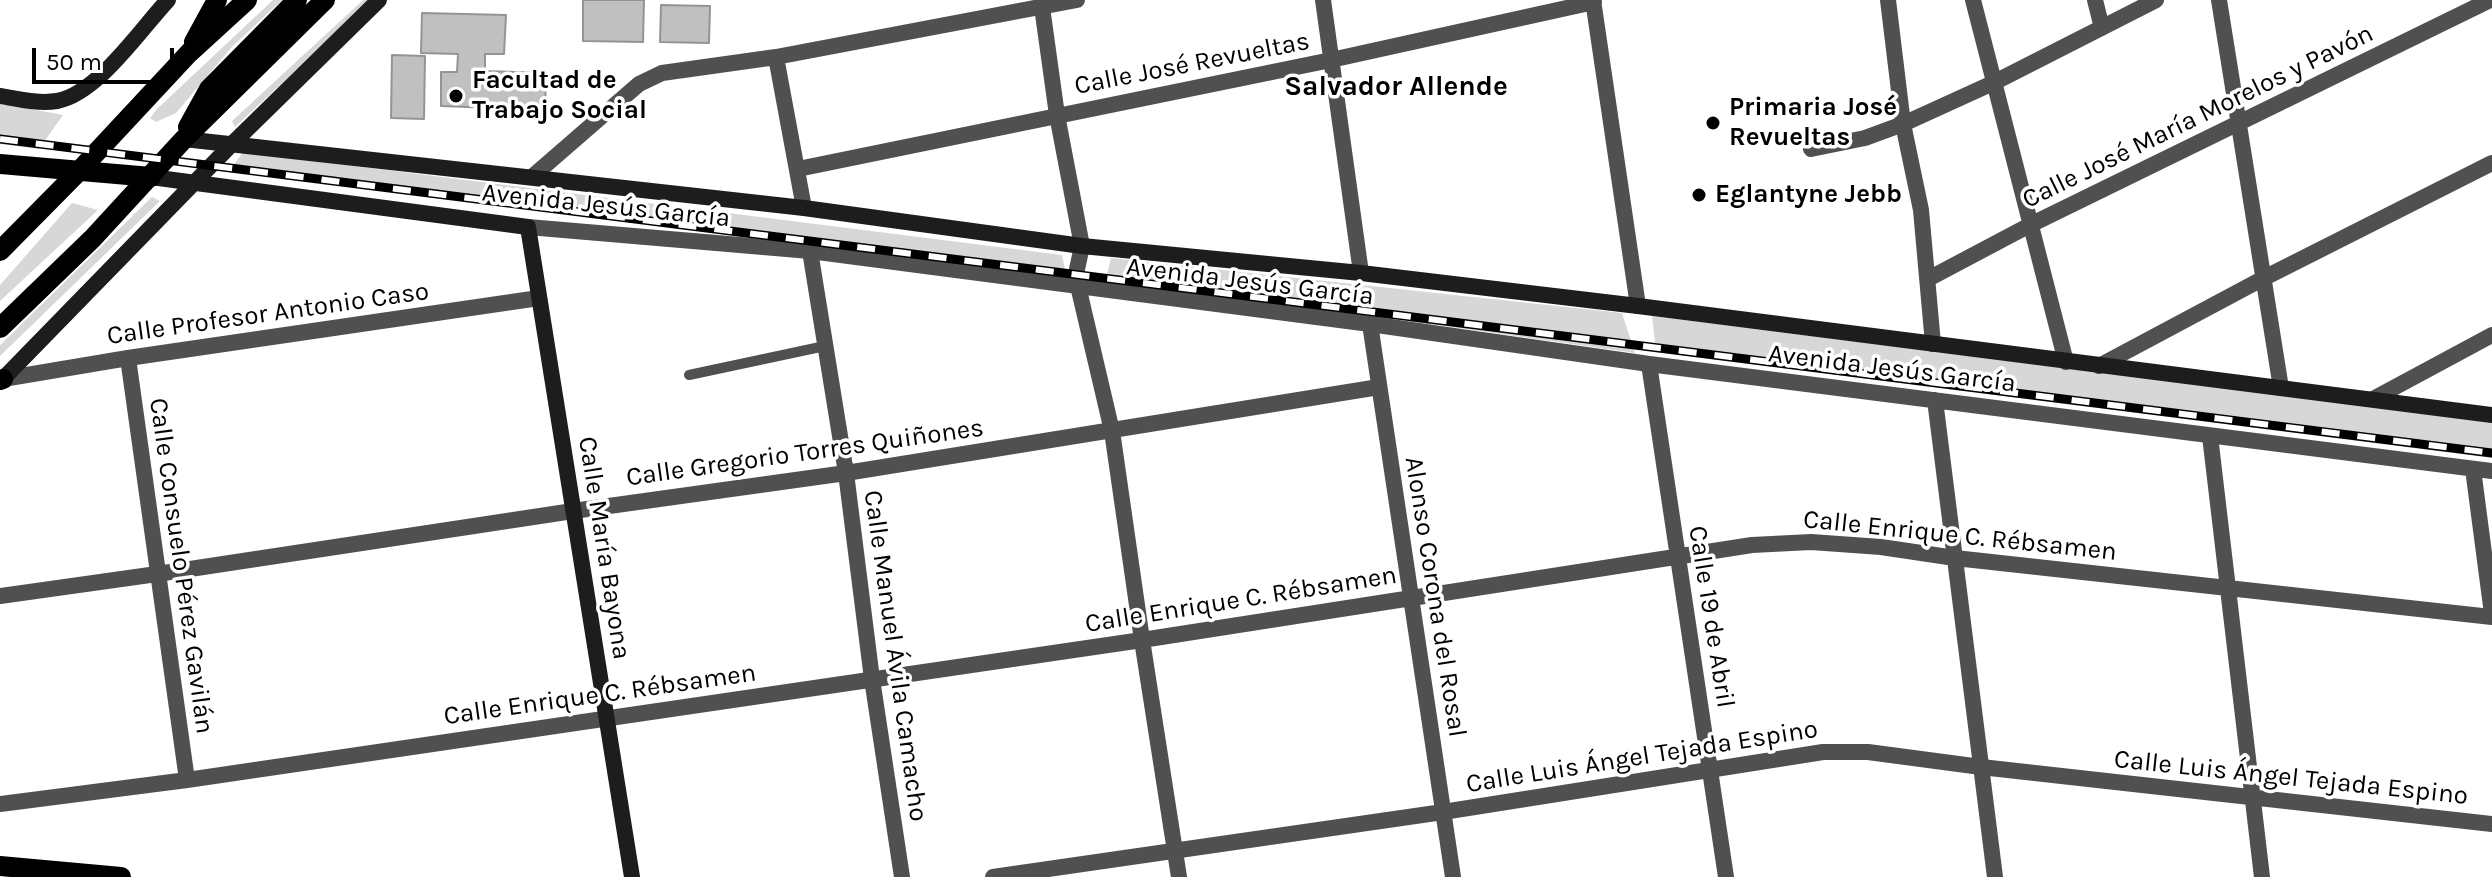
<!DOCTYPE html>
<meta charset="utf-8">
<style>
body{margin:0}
#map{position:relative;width:2492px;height:877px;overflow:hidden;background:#fff;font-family:Karla,sans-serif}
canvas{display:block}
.scale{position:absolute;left:32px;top:48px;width:142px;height:36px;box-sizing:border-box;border:4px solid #000;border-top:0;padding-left:10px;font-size:24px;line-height:28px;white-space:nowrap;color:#000;-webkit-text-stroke:6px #fff;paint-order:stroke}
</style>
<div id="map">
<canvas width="2492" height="877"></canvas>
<div class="scale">50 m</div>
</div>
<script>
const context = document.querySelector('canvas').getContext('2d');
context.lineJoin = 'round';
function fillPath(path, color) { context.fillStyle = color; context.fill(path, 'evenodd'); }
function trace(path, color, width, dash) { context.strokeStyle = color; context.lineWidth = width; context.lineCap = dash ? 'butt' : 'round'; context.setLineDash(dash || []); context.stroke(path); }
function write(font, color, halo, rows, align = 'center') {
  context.font = font + ' Karla,sans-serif'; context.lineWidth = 7; context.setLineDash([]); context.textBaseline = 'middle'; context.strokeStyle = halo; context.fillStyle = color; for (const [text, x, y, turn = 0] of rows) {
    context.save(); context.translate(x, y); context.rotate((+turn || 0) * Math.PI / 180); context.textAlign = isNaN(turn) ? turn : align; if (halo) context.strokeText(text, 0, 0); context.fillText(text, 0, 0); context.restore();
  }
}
const green = new Path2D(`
 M273,0H282L231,48L176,113L156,122L150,118L157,109Z
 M363,0H371L235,127L232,121Z
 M0,103L63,115L39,149L0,144Z
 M243,152L1062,255L1066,274L230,170Z
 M152,197L160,201L0,356V345Z
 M72,203L98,210L0,301V285Z
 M1111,258L1622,313L1635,353L1106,278Z
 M1652,316L2492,422V458L1656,352Z`);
const building = new Path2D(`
 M583,0H644L643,42L583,41Z
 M661,5L710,6L709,43L660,42Z
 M422,13L506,15L504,54H485V71L546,73L545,110L441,106V72H457L458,54L421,53Z
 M392,55L425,56L424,119L391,118Z`);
const lane = new Path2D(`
 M689,375L825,346`);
const street = new Path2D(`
 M1323,0L1361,273
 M1593,0L1638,306
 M1888,0L1903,124L1921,210L1933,344
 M1973,0L2066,362
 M2095,0L2102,28
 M2219,0L2281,388
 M1042,7L1057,115L1082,246L1076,274L1078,286L1112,431L1142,640L1179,877
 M776,57L804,208
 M1811,149L1865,138L1903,124L1993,83L2156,0
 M798,169L1331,60L1594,2
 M533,176L639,84L662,73L776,57L1077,0
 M528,227L810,251L1370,324L1649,364L2492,471
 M810,251L846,473L872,679L902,877
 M1928,279L2030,225L2490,0
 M1370,324L1453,877
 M128,358L187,780
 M1649,364L1726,877
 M2099,366L2264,278L2492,163
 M3,379L128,358L539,298
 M2373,399L2492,335
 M1935,400L1995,877
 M2210,436L2262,877
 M2473,469L2492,614
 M0,596L157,574L573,511L846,473L1379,387
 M0,804L187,780L1142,640L1752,545L1811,542L1881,547L1955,558L2492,617
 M993,877L1443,812L1823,752H1868L1981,767L2492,824`);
const secondary = new Path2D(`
 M0,96C18,99 38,104 57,101C97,94 140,30 168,0
 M184,139L804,208L1082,246L1361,273L1638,306L2492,415
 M151,177L528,227L632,877
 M0,382L232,144L379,0`);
const primary = new Path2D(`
 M194,42L217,0
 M188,127L209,89L297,0
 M0,164L151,177
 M0,251L79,171L189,53L247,0
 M0,328L93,238L184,139L325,0
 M0,380L3,379
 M0,866L121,877`);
const rail = new Path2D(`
 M0,139L2492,453`);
const markers = [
 [456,96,8,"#000"],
 [1713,123,8,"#000"],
 [1699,195,8,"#000"]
];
const streetNames = [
 ["Calle José Revueltas",1192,64,-11],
 ["Calle José María Morelos y Pavón",2198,117,-26],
 ["Avenida Jesús García",606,206,6],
 ["Avenida Jesús García",1250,282,7],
 ["Calle Profesor Antonio Caso",268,314,-8],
 ["Avenida Jesús García",1892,369,7],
 ["Calle Gregorio Torres Quiñones",805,453,-8],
 ["Calle Enrique C. Rébsamen",1960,536,6],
 ["Calle María Bayona",604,548,81],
 ["Calle Consuelo Pérez Gavilán",181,566,82],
 ["Alonso Corona del Rosal",1435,597,81],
 ["Calle Enrique C. Rébsamen",1241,600,-9],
 ["Calle 19 de Abril",1711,617,81],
 ["Calle Manuel Ávila Camacho",895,656,82],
 ["Calle Enrique C. Rébsamen",600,695,-8],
 ["Calle Luis Ángel Tejada Espino",1642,757,-9],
 ["Calle Luis Ángel Tejada Espino",2291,778,6]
];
const poiNames = [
 ["Facultad de",472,81],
 ["Trabajo Social",472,111],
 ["Primaria José",1729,108],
 ["Revueltas",1729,138],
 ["Eglantyne Jebb",1715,195]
];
const neighbourhoodNames = [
 ["Salvador Allende",1396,87]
];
fillPath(green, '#d7d7d7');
fillPath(building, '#c0c0c0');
trace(building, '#949494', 2);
trace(lane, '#505050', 10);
trace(street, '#505050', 16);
trace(secondary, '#1d1d1d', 16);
trace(primary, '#000', 20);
trace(rail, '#000', 9);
trace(rail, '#fff', 6, [18]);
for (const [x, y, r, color] of markers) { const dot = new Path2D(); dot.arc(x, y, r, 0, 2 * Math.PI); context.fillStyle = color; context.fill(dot); trace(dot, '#fff', 3); }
write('26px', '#000', '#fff', streetNames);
write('bold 26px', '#000', '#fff', poiNames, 'left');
write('bold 28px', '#000', '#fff', neighbourhoodNames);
</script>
